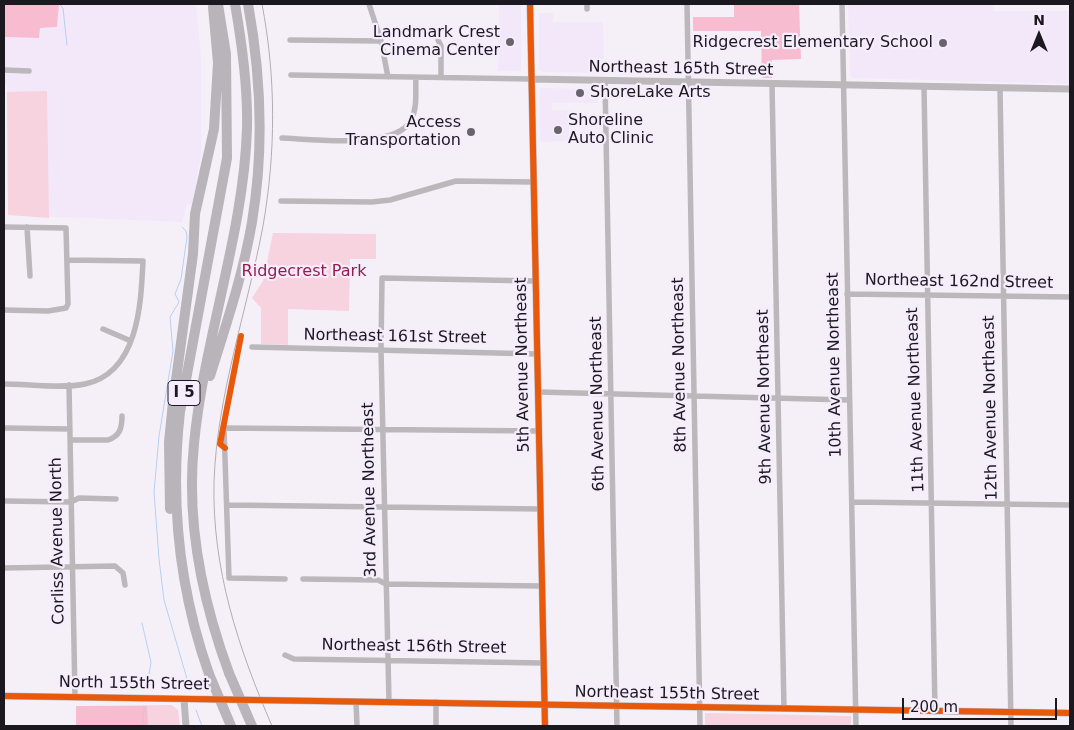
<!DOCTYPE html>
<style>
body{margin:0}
#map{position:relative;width:1074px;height:730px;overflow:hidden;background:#f5f0f8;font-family:"DejaVu Sans",sans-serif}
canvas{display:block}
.frame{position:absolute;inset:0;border:5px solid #1c1820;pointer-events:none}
.north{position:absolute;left:1014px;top:10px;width:50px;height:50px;-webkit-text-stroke:4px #f5edfc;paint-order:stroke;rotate:0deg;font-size:14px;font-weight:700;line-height:20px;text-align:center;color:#1c1820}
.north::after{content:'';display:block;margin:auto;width:18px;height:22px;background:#1c1820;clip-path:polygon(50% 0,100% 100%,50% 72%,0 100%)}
.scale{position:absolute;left:902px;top:698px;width:155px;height:22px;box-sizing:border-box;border:2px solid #1c1820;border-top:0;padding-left:6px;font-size:15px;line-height:18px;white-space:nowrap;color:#1c1820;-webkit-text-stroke:4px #f5edfc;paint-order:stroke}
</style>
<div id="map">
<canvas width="1074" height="730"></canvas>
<div class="frame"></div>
<div class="north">N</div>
<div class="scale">200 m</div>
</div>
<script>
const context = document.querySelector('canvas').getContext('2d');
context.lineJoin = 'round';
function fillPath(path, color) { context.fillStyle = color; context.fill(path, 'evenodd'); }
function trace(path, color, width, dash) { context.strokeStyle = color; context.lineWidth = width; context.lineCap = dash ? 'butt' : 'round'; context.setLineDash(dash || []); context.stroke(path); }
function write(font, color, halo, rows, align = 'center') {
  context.font = font + ' "DejaVu Sans",sans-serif'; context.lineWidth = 4.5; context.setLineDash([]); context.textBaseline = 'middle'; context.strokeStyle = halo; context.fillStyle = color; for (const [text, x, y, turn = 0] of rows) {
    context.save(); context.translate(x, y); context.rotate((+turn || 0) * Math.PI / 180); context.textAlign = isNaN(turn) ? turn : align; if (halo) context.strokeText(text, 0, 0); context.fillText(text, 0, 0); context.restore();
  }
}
const built = new Path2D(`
 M59,4H196L201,57V154L193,202L191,205L187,204L182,222L8,215L7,84H4V37L38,38L39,28L57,27Z
 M499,4H521V71H498Z
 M848,4H993V11H1070V84L853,78L850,75Z
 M539,13H553V22H603L604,73L543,72L539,70Z
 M543,88L598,89V103H552V110H569V141L540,142V89Z`);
const green = new Path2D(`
 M47,91L49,218L8,215L7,92Z
 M273,233L376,234V259H350L349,311L288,309V345L261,344V308L252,298L263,281Z
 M172,705L178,710L180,726H76V706Z
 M705,713L851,716V726H705Z`);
const forest = new Path2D(`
 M4,4H59L57,27L40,28L39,38L4,37Z
 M734,4H799L801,59L772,60V78H762L761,31H693V17H734Z
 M76,706H147L148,726H76Z`);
const stream = new Path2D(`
 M59,4L63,8L67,45
 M182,227L186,231L187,237L181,279L175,294L179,302L170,317L173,351L159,436L154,492L159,559L164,600L190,689
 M142,623L151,662L147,688
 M196,710L202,726
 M143,726L144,707`);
const minor = new Path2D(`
 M369,4L381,41L388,77
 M687,4L700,726
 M842,4L856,726
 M587,9V4
 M290,40L381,41
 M438,40L441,46V77
 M4,70L29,71
 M291,75L531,79
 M605,81L617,726
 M772,84L784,709
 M924,87C926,295 933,504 935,712
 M1000,88L1011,726
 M282,138C311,139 397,150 411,120C418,107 415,91 416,78
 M281,201L372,202L390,200L456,181L533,182
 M4,227L66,228L68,304L66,308L48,311L4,310
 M27,227L30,276
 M847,294L1070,297
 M103,329L131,341
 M252,347L537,354
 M4,384C28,384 62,389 85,384C138,373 141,305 143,261L67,260
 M69,385L75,697
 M538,392L849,400
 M4,428L70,429
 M70,440H108C120,436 122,428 122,416
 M4,501L71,502L79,498L116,499
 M852,502L1070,505
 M227,505L540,509
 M4,568L115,566L123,573L125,585
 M285,579L229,578L224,428L538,431
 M303,579L378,580L386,584L541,586
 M285,655L294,659L543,663
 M356,702L357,726
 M389,702L381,350L382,278L535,281
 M436,726V702`);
const tertiary = new Path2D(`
 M530,4L545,726
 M531,79L1070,89
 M4,696L1070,713
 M184,699L186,726`);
const motorway = new Path2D(`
 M210,376C226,325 243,275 252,222C264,150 261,75 248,4
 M170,509L169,442L173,402L193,254L195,214L214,129L218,63L213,7
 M229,673C202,600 186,522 194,444C204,338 244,233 247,128C248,86 242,44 235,4
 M209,674C179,589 170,501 180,412L227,158L226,54L218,4`);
const tram = new Path2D(`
 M262,4C276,77 276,152 263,226C247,311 217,395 214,482C212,569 238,647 272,726`);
const motorwayBridge = new Path2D(`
 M229,673L252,726
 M209,674L231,726`);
const cycleway = new Path2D(`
 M530,4L545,726
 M225,448L220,444L241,336
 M4,696L1070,713`);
const markers = [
 [510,42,5,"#68646c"],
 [943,43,5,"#68646c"],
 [580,93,5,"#68646c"],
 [558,130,5,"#68646c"],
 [471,132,5,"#68646c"]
];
const shields = [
 [184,393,32]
];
const shieldNames = [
 ["I 5",184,393]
];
const poiNames = [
 ["Landmark Crest",500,33],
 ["Cinema Center",500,51],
 ["Ridgecrest Elementary School",933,43],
 ["ShoreLake Arts",590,93,"left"],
 ["Shoreline",568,121,"left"],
 ["Auto Clinic",568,139,"left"],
 ["Access",461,123],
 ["Transportation",461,141]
];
const streetNames = [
 ["Northeast 165th Street",681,69,1],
 ["Northeast 162nd Street",959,282,1],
 ["Northeast 161st Street",395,337,1],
 ["5th Avenue Northeast",523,365,-91],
 ["8th Avenue Northeast",680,365,-91],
 ["10th Avenue Northeast",835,365,-91],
 ["9th Avenue Northeast",765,397,-91],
 ["11th Avenue Northeast",916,400,-92],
 ["6th Avenue Northeast",598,404,-91],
 ["12th Avenue Northeast",991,408,-91],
 ["3rd Avenue Northeast",370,490,-91],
 ["Corliss Avenue North",58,541,-91],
 ["Northeast 156th Street",414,647,1],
 ["North 155th Street",134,684,1],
 ["Northeast 155th Street",667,694,1]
];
const parkNames = [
 ["Ridgecrest Park",304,272]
];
fillPath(built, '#f2e8fa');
fillPath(green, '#f7d2df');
fillPath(forest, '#f7bcd0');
trace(stream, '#b7cff2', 1);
trace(minor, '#bbb7bb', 5.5);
trace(tertiary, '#bbb7bb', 7);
trace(motorway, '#b9b4b9', 10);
trace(tram, '#b0adb1', 1);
trace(motorwayBridge, '#b9b4b9', 10);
trace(cycleway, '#e8590c', 6);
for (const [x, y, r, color] of markers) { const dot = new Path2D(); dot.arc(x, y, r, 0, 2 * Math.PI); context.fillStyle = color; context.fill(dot); trace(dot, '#f5edfc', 2); }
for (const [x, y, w] of shields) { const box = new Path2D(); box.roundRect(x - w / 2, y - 12.5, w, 25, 4); context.fillStyle = '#f5edfc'; context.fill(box); trace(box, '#1c1820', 1); }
write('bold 15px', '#1c1820', null, shieldNames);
write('16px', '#1c1820', '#f5edfc', poiNames, 'right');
write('16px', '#1c1820', '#f5edfc', streetNames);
write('16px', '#951c4e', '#f5edfc', parkNames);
</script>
